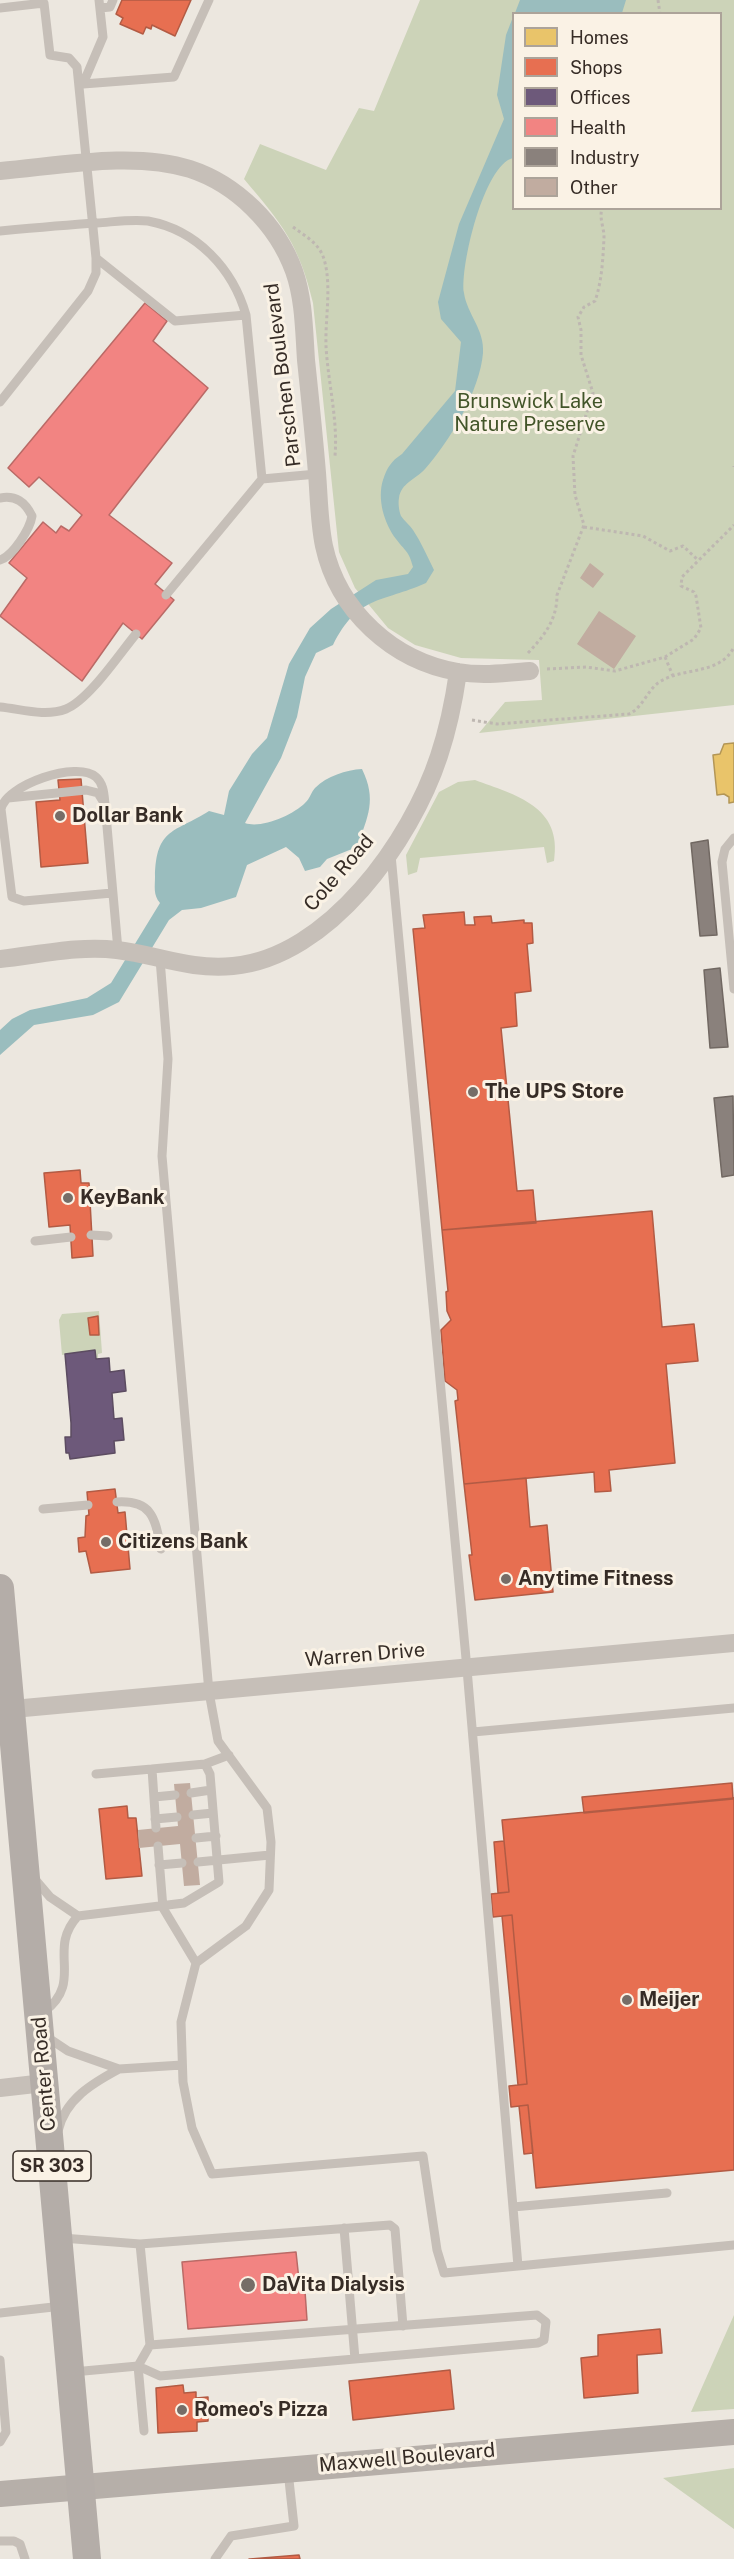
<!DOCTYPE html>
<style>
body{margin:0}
#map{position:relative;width:734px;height:2559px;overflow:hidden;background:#ece7df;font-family:"Public Sans",sans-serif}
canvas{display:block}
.legend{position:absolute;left:512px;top:12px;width:210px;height:198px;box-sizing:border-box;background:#faf2e5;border:2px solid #aca399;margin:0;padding:8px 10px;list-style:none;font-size:18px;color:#362c26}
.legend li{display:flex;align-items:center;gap:12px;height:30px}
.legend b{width:30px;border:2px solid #aca399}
</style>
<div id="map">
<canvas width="734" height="2559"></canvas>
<ul class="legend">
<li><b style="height:16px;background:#e9c46a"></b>Homes</li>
<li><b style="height:16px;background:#e76f51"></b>Shops</li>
<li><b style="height:16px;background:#6d597a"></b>Offices</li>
<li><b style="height:16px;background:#f28482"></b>Health</li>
<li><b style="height:16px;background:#8a817c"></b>Industry</li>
<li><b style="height:16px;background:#c1aca0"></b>Other</li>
</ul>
</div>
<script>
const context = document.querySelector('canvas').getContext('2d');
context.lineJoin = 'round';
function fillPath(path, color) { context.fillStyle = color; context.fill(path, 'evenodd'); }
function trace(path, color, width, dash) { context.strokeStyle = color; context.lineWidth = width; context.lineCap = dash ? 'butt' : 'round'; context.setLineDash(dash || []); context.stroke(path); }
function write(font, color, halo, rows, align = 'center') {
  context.font = font + ' "Public Sans",sans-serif'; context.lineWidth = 6; context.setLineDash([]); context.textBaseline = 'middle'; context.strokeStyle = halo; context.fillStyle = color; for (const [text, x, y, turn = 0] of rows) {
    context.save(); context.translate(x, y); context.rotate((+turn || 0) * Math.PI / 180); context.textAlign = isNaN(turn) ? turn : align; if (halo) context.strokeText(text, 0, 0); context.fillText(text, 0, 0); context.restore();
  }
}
const green = new Path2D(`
 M420,0H734V705L479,733L505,702L542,700L539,660L461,658L415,645L388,628L355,588L339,552L313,303C299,244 282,224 244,179L260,144L326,170L359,108L374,111ZM514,14H720V208H514Z
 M475,780C515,795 563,806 554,861L547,863L544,847L420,858L417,872L408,875L406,855L439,792L458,782Z
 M99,1311L102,1353L98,1354V1358L96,1359L95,1350L62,1355L59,1320L62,1314Z
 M734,2315V2409L691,2412Z
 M734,2468V2529L663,2478Z`);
const water = new Path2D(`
 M520,0H626L622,13H515Z
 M513,17V158C484,165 460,266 464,293C467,314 485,330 483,353C480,390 450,441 425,469C415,480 401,483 399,498C398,503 399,511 401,516C404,521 410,525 413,530C421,542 427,556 434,570L426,583C381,603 358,595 333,645L316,653L305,677L297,717L281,758L245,823C261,829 293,815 305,803C310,799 311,792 315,788C327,776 346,770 362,769C377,800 368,816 357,847L327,859L320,867L305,871L299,858L286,847L247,865L236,897L201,908L182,910L169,920L119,1002L93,1015L34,1025L0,1055V1030L12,1019L30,1010L87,998L111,983L160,903C153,895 155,886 155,877C156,827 175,833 209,811L224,815L229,791L252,754L267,738L289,664L310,628L331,609L376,580L408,574L413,567C409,551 405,551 396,539C384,523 377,499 383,480C387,468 391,461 402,454L455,391L461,342L441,319L438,302L459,224L504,119L497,95L506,35Z`);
const homes = new Path2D(`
 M734,743V802L729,803V797L724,794L717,795L713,755L720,754L724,744Z`);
const shops = new Path2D(`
 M122,0H191L175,36L152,25L151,29L146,27L143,34L120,24L123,18L116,14Z
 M81,779L88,863L41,867L36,802L60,800L58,780Z
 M464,912L465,925H475L474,917L491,916L492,923L524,920V923H532L533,943L527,944L531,991L515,993L517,1026L501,1028L517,1191L533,1190L536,1223L442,1230L413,929L425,928L423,915Z
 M80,1170L81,1183H89L93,1256L72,1258L70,1225L49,1227L44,1173Z
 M652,1211L662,1327L694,1324L698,1361L666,1364L675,1463L609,1470L611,1491L595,1492L594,1472L464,1484L455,1401L458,1400L457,1390L445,1381L441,1330L451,1320L447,1311L446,1292L448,1291L442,1230Z
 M98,1316L99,1335H90L88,1318Z
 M526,1478L530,1527L547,1525L553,1592L475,1600L469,1555H472L464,1484Z
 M115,1489L118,1513L125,1512L130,1569L91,1573L86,1551L79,1552L78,1538L85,1537L86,1516L89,1515L87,1492Z
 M732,1783L733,1799L584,1813L582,1797Z
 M734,1798V2170L536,2188L528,2105L511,2107L509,2086L527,2084L512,1915L493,1917L491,1894L509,1892L502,1820Z
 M127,1806L128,1818H136L142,1876L106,1879L99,1809Z
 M504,1841L509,1892L498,1893L494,1842Z
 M512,1915L527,2084L518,2085L502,1916Z
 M528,2105L533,2153L524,2154L519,2106Z
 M660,2329L662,2353L637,2355L638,2393L584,2398L581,2358L598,2356V2335Z
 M450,2370L454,2409L353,2420L349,2381Z
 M183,2385L184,2393L196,2392V2398L208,2397V2421L197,2422V2431L158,2433L156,2388Z
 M299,2555L300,2559H249H250Z`);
const offices = new Path2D(`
 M95,1350L96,1359L109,1358L110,1372L124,1370L126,1391L112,1393L114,1419L122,1418L124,1440L114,1441L115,1453L70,1459L69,1453H66L65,1437H71V1423L65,1354Z`);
const health = new Path2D(`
 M145,303L167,321L153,341L208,388L109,515L172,563L155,584L174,600L142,639L123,623L82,681L0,616L27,578L9,563L43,522L56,533L61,526L69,531L82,515L39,477L29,487L8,468Z
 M296,2252L299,2280L311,2279L312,2290L305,2291L307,2320L188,2329L182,2262Z`);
const industry = new Path2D(`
 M708,840L717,935L700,936L691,843Z
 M720,968L728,1047L710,1048L704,970Z
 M733,1096L734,1175L722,1177L714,1098Z`);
const building = new Path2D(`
 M590,563L604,574L593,588L580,578Z
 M599,611L636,636L614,669L577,644Z
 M190,1783L200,1885L184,1886L180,1844L139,1848L138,1830L178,1826L174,1784Z`);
const path = new Path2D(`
 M658,0L660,14
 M293,227C305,236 319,243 324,259C332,286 325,318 326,346C328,383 338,419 335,456
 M734,466V467
 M584,527L643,536L670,551L683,546L698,560
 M528,653C544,636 557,620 557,595L584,525L575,495L573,456L593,393L581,355V330L578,317L584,307L595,301C602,281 603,258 604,237C604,227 599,219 602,208
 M665,657L673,676
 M547,669L586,667L615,671L665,657L694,639L701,628L696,596L694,592L681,586L682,577L734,525
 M472,720L497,724L629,714C644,707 647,689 661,681C685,667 720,675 734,647`);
const lane = new Path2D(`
 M99,0L103,37L83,84L174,77L209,0
 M0,8L44,3L50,55L69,58L77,67L96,258V273L88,291L0,402
 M100,8L110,7L113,0
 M0,231C32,228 65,225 97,223C113,222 131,219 148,221C197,230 233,269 246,315L262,479L317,474
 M96,258L175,321L246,315
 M0,498C16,495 25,502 32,516C30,529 13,556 0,560
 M166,595L262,479
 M0,707C21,709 45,717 66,709C89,700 120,653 136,634
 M8,798L86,790L98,793L103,801
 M734,838L725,849L722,862L734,989
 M112,893L24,901L12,897L1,809C6,785 77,760 96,777C104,784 104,795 105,804L118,950
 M160,959L168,1059L162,1156L209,1692L218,1741L267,1808L271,1842L269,1890L246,1926L196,1963L181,2022L183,2082L192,2128L212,2174L423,2156L437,2250L444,2273L518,2266L467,1669L391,855
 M91,1235L108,1236
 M35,1241L71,1237
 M117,1502C153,1500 155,1519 161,1549
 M43,1509L88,1505
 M473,1732L734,1708
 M152,1769L205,1764L229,1755
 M96,1774L152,1769L156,1828
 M191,1793L211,1790
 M154,1797L175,1795
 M193,1815L213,1813
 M155,1819L177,1817
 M196,1838L216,1836
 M158,1846L163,1908L196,1963
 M198,1862L270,1855
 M159,1865L182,1863
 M33,1877L50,1897L78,1916L184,1903L219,1882L210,1774L205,1764
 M44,2012C85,1981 46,1950 78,1916
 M47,2037L68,2051L119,2069L182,2065
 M58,2131C65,2099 93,2083 119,2069
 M513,2207L667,2193
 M344,2228L355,2359
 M62,2238L140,2244
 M518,2266L734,2245
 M0,2313L62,2306
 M150,2345L140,2244L390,2225L395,2229L403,2326
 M0,2360L6,2432L0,2442
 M73,2372L138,2366L160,2376L538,2343L544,2340L546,2322L537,2315L150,2345L138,2366L144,2431
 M0,2541H14L20,2544L25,2559
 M215,2559L231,2536L294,2526L288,2471`);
const street = new Path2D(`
 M0,171C59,166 133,151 190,169C236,184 277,224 294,271C304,299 304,331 306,360C310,398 314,436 317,473C319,497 319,522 324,546C338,611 393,661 458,672C482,676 506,673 530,671
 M0,959C38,955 79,945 117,950C159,955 188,970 233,966C329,957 411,841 439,756C448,729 454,700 458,672
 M2,1710L734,1643
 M0,2088L44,2083`);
const secondary = new Path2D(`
 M0,2494L734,2432`);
const primary = new Path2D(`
 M0,1588L87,2559`);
const markers = [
 [60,816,6,"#766d67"],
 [473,1092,6,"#766d67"],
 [68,1198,6,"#766d67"],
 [106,1542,6,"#766d67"],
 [506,1579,6,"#766d67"],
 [627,2000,6,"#766d67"],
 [248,2285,8,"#766d67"],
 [182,2410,6,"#766d67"]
];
const shields = [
 [52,2166,78]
];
const shieldNames = [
 ["SR 303",52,2166]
];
const streetNames = [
 ["Parschen Boulevard",283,375,-97],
 ["Cole Road",339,873,-49],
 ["Warren Drive",365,1655,-5],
 ["Center Road",44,2074,-95],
 ["Maxwell Boulevard",407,2458,-5]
];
const parkNames = [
 ["Brunswick Lake",530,402],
 ["Nature Preserve",530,425]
];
const poiNames = [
 ["Dollar Bank",72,816],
 ["The UPS Store",485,1092],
 ["KeyBank",80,1198],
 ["Citizens Bank",118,1542],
 ["Anytime Fitness",518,1579],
 ["Meijer",639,2000],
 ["DaVita Dialysis",262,2285],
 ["Romeo's Pizza",194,2410]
];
fillPath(green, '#ccd3b8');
fillPath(water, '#9abdbe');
fillPath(homes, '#e9c46a');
trace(homes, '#b39656', 1.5);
fillPath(shops, '#e76f51');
trace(shops, '#b25b44', 1.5);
fillPath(offices, '#6d597a');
trace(offices, '#5c4c61', 1.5);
fillPath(health, '#f28482');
trace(health, '#ba6a66', 1.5);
fillPath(industry, '#8a817c');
trace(industry, '#716862', 1.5);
fillPath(building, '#c1aca0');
trace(path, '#beb7b1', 3, [3, 3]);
trace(lane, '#c6bfb8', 9);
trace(street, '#c6bfb8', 18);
trace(secondary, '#b6afa9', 26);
trace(primary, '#b4ada8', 28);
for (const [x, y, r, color] of markers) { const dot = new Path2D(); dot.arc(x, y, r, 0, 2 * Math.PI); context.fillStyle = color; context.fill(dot); trace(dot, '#faf2e5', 2); }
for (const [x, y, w] of shields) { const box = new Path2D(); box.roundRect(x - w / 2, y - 15, w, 30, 4.5); context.fillStyle = '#faf2e5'; context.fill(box); trace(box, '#362c26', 1.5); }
write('bold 18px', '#362c26', null, shieldNames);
write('20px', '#362c26', '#faf2e5', streetNames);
write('20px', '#425529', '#faf2e5', parkNames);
write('bold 20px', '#362c26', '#faf2e5', poiNames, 'left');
</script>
